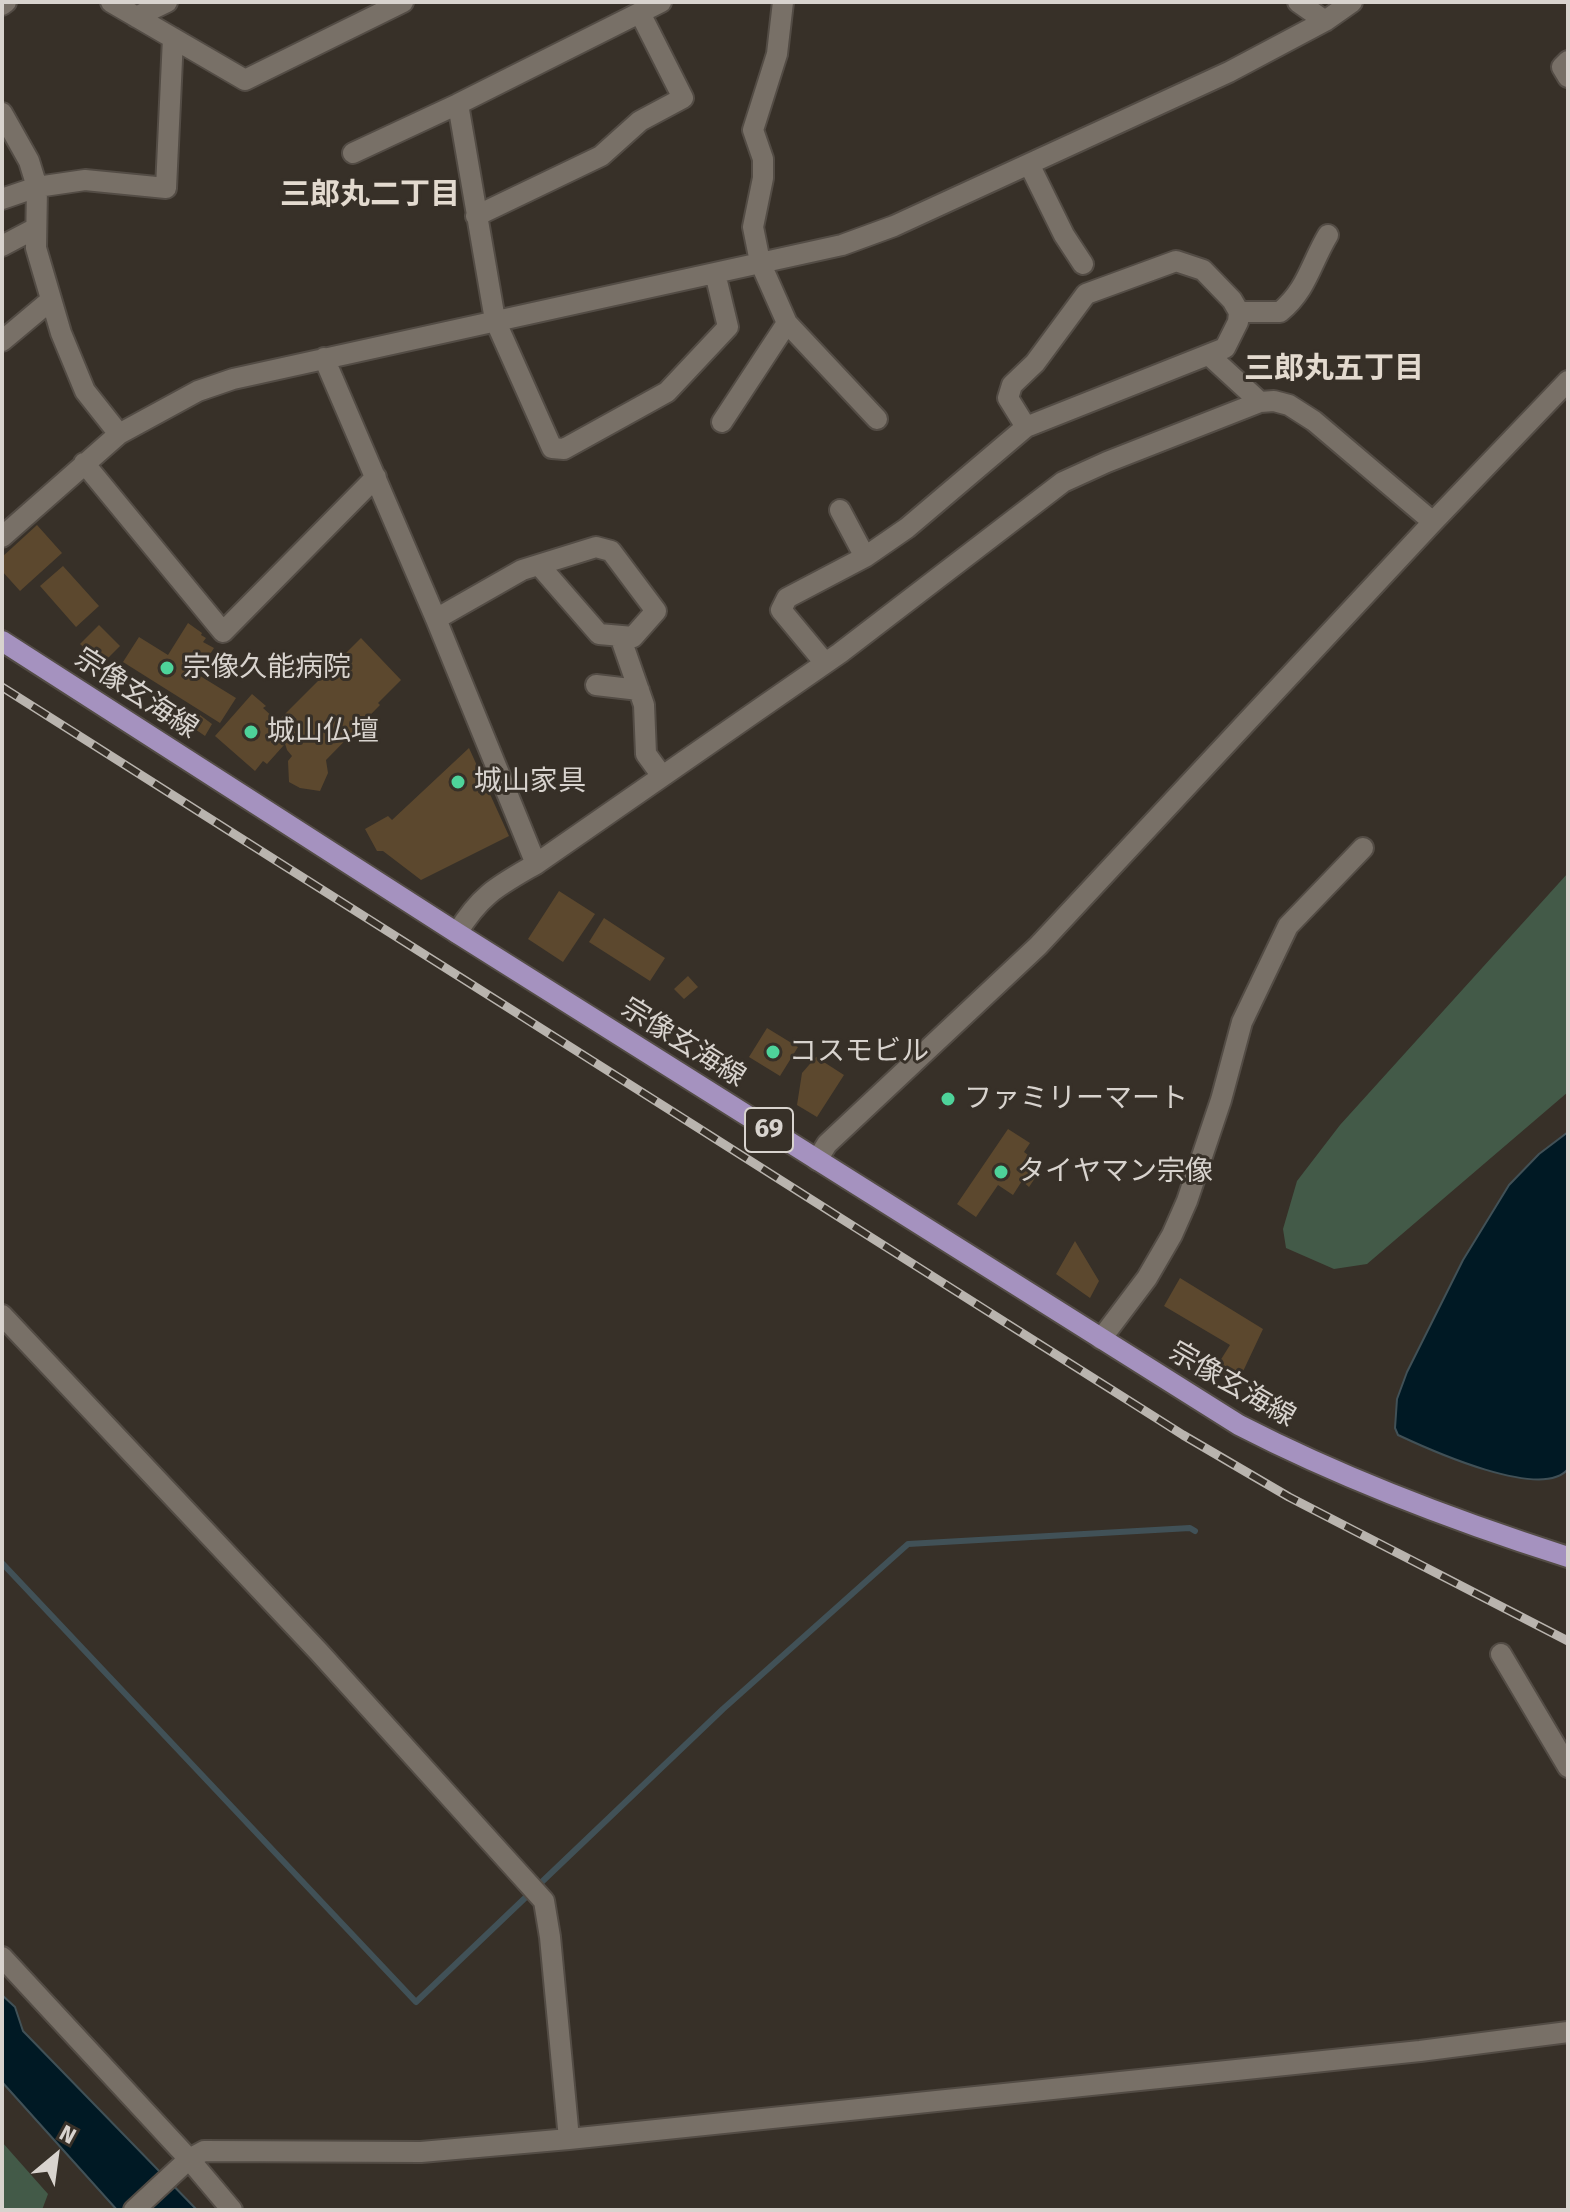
<!DOCTYPE html>
<meta charset="utf-8">
<style>
body{margin:0}
#map{position:relative;width:1570px;height:2212px;overflow:hidden;background:#373028;font-family:"Fira Sans",sans-serif}
canvas{display:block}
.frame{position:absolute;inset:0;border:4px solid #d8d3ce;pointer-events:none}
.north{position:absolute;left:16px;top:2116px;width:80px;height:80px;-webkit-text-stroke:6px #373028;paint-order:stroke;rotate:29deg;font-size:22px;font-weight:700;line-height:32px;text-align:center;color:#d8d3ce}
.north::after{content:'';display:block;margin:auto;width:28px;height:36px;background:#d8d3ce;clip-path:polygon(50% 0,100% 100%,50% 72%,0 100%)}
</style>
<div id="map">
<canvas width="1570" height="2212"></canvas>
<div class="frame"></div>
<div class="north">N</div>
</div>
<script>
const context = document.querySelector('canvas').getContext('2d');
context.lineJoin = 'round';
function fillPath(path, color) { context.fillStyle = color; context.fill(path, 'evenodd'); }
function trace(path, color, width, dash) { context.strokeStyle = color; context.lineWidth = width; context.lineCap = dash ? 'butt' : 'round'; context.setLineDash(dash || []); context.stroke(path); }
function write(font, color, halo, rows, align = 'center') {
  context.font = font + ' "Fira Sans","Noto Sans JP",sans-serif'; context.lineWidth = 6; context.setLineDash([]); context.textBaseline = 'middle'; context.strokeStyle = halo; context.fillStyle = color; for (const [text, x, y, turn = 0] of rows) {
    context.save(); context.translate(x, y); context.rotate((+turn || 0) * Math.PI / 180); context.textAlign = isNaN(turn) ? turn : align; if (halo) context.strokeText(text, 0, 0); context.fillText(text, 0, 0); context.restore();
  }
}
const green = new Path2D(`
 M1568,873V1092L1367,1264L1334,1269L1286,1248L1283,1229L1297,1181L1340,1125Z
 M2,2142L48,2194L42,2210H2Z`);
const water = new Path2D(`
 M1568,1132V1469C1542,1501 1430,1450 1398,1435L1395,1428L1397,1399L1407,1372L1463,1260L1509,1185L1539,1154Z
 M2,1995L15,2007L23,2031L197,2210H117L2,2082Z`);
const stream = new Path2D(`
 M2,1563L416,2002L723,1709L908,1544L1190,1528L1195,1531`);
const building = new Path2D(`
 M37,525L62,553L20,591L2,571V557Z
 M63,566L99,606L76,627L40,586Z
 M188,623L202,633L201,635L206,638L203,642L214,648L197,674L236,698L220,723L123,662L139,637L168,655Z
 M99,625L120,646L102,664L80,644Z
 M361,638L401,680L378,703L380,705L326,760L328,773L320,791L300,788L289,782L288,761L292,756L287,750L283,737L292,727L281,718Z
 M252,694L266,706L263,708L286,729L277,739L284,745L267,764L263,761L255,771L215,736Z
 M200,715L212,724L205,736L192,727Z
 M469,748L509,836L421,880L383,851H377L365,829L388,816L392,820Z
 M559,891L595,914L563,962L528,939Z
 M604,918L665,958L650,981L589,942Z
 M688,976L698,987L684,999L674,989Z
 M767,1028L798,1047L780,1076L749,1057Z
 M816,1057L844,1075L817,1117L797,1105L802,1073Z
 M1008,1129L1030,1143L1024,1152L1043,1166L1029,1187L1022,1181L1013,1195L998,1185L976,1217L957,1204Z
 M1075,1241L1099,1281L1090,1298L1056,1274Z
 M1180,1278L1263,1329L1238,1382L1215,1369L1230,1345L1164,1306Z`);
const minor = new Path2D(`
 M111,2L245,80L403,2
 M661,2L458,104L495,320L552,448L564,449L667,392L728,327L715,273
 M1298,2L1325,21
 M2,5L6,2
 M136,17L167,2
 M1568,61L1562,67L1568,77
 M2,113L29,161L37,187L36,248L61,333L85,391L119,434
 M353,153L458,104
 M1029,164L1064,235L1083,264
 M2,199L37,187L85,180L166,188L173,38
 M476,216L601,156L640,121L683,98L640,13
 M2,246L36,228
 M1239,312H1280C1307,290 1311,263 1328,235
 M787,323L877,419
 M2,341L51,300
 M1210,356L1260,402
 M324,358L436,619L536,864
 M722,422L787,323L760,262L753,227L763,178V159L753,130L777,54L783,2
 M84,463L223,632L376,477
 M840,510L865,557
 M2,537L119,434L198,391L233,379L842,245L894,226L1229,72L1325,21L1352,2
 M436,619L522,570L596,547L611,551L656,611L633,637L599,634L539,565
 M620,636L644,705L646,754L662,776
 M825,663L781,610L787,598L865,557L907,528L1026,427L1225,348L1238,322L1239,312L1232,300L1203,270L1176,261L1086,294L1035,363L1012,385L1008,398L1026,427
 M596,685L639,690
 M457,933C481,894 498,886 536,864L840,653L1063,482L1107,462L1260,402L1274,401L1289,405L1314,421L1433,522
 M817,1160L827,1144L1038,946L1433,522L1568,381
 M2,1315L319,1652L544,1901L550,1937L569,2139
 M1101,1339L1147,1278L1172,1235L1187,1201L1221,1100L1242,1022L1288,926L1363,848
 M1501,1654L1568,1767
 M2,1957L189,2159L232,2210
 M134,2210L189,2159L204,2151L421,2152L569,2139L1420,2051L1568,2032`);
const major = new Path2D(`
 M2,641L457,933L1239,1425C1344,1479 1455,1521 1568,1557`);
const rail = new Path2D(`
 M2,687L1183,1435L1289,1497L1568,1641`);
const markers = [
 [167,668,8,"#4ed39a"],
 [251,732,8,"#4ed39a"],
 [458,782,8,"#4ed39a"],
 [773,1052,8,"#4ed39a"],
 [948,1099,8,"#4ed39a"],
 [1001,1172,8,"#4ed39a"]
];
const shields = [
 [769,1130,48]
];
const shieldNames = [
 ["69",769,1130]
];
const poiNames = [
 ["宗像久能病院",183,668],
 ["城山仏壇",267,732],
 ["城山家具",474,782],
 ["コスモビル",789,1052],
 ["ファミリーマート",964,1099],
 ["タイヤマン宗像",1017,1172]
];
const streetNames = [
 ["宗像玄海線",136,694,33],
 ["宗像玄海線",683,1043,32],
 ["宗像玄海線",1232,1385,30]
];
const neighbourhoodNames = [
 ["三郎丸二丁目",370,196],
 ["三郎丸五丁目",1334,370]
];
fillPath(green, '#435a48');
fillPath(water, '#001924');
trace(water, '#415157', 2);
trace(stream, '#415157', 6);
fillPath(building, '#5c482e');
trace(minor, '#534c45', 24);
trace(major, '#534c45', 24);
trace(minor, '#787067', 20);
trace(major, '#a592bf', 20);
trace(rail, '#b9b4ae', 9);
trace(rail, '#373028', 6, [18]);
for (const [x, y, r, color] of markers) { const dot = new Path2D(); dot.arc(x, y, r, 0, 2 * Math.PI); context.fillStyle = color; context.fill(dot); trace(dot, '#373028', 3); }
for (const [x, y, w] of shields) { const box = new Path2D(); box.roundRect(x - w / 2, y - 22, w, 44, 6); context.fillStyle = '#373028'; context.fill(box); trace(box, '#d8d3ce', 2); }
write('bold 26px', '#d8d3ce', null, shieldNames);
write('28px', '#d8d3ce', '#373028', poiNames, 'left');
write('28px', '#d8d3ce', '#373028', streetNames);
write('bold 30px', '#e3dacf', '#373028', neighbourhoodNames);
</script>
